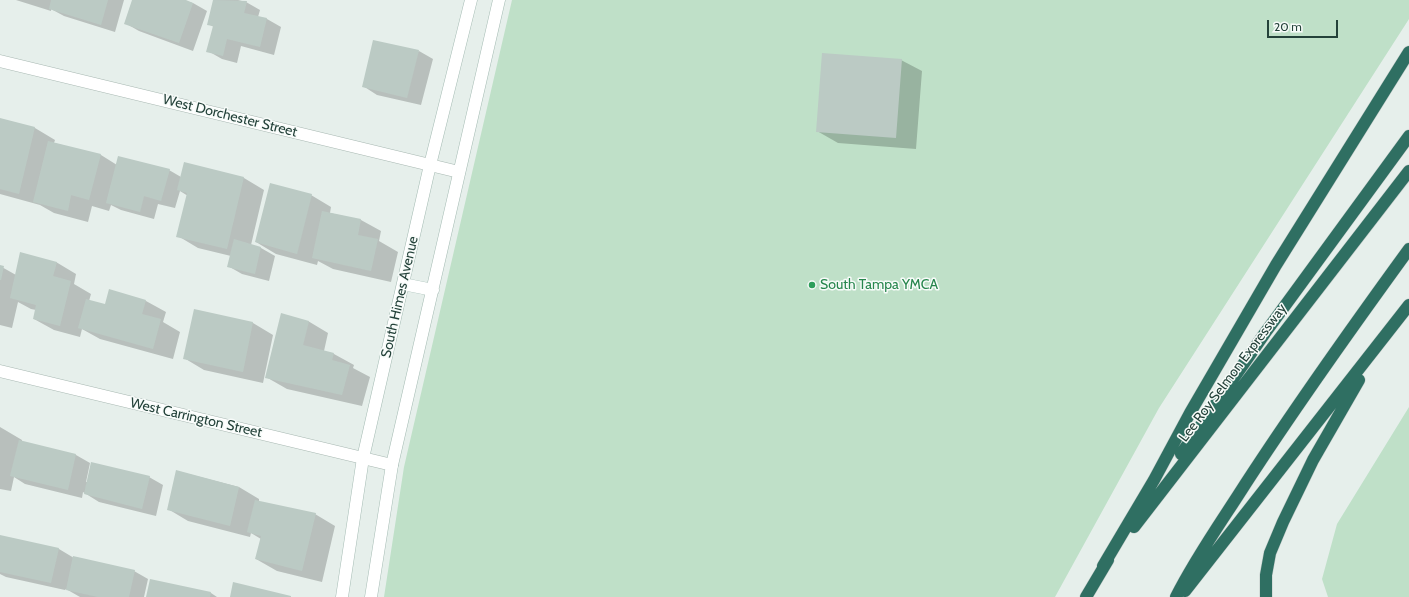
<!DOCTYPE html>
<style>
body{margin:0}
#map{position:relative;width:1409px;height:597px;overflow:hidden;background:#e6efeb;font-family:Cabin,sans-serif}
canvas{display:block}
.scale{position:absolute;left:1267px;top:20px;width:71px;height:18px;box-sizing:border-box;border:2px solid #24423a;border-top:0;padding-left:5px;font-size:12px;line-height:14px;white-space:nowrap;color:#24423a;-webkit-text-stroke:3px #f7fbf9;paint-order:stroke}
</style>
<div id="map">
<canvas width="1409" height="597"></canvas>
<div class="scale">20 m</div>
</div>
<script>
const context = document.querySelector('canvas').getContext('2d');
context.lineJoin = 'round';
function fillPath(path, color) { context.fillStyle = color; context.fill(path, 'evenodd'); }
function trace(path, color, width, dash) { context.strokeStyle = color; context.lineWidth = width; context.lineCap = dash ? 'butt' : 'round'; context.setLineDash(dash || []); context.stroke(path); }
function write(font, color, halo, rows, align = 'center') {
  context.font = font + ' Cabin,sans-serif'; context.lineWidth = 3; context.setLineDash([]); context.textBaseline = 'middle'; context.strokeStyle = halo; context.fillStyle = color; for (const [text, x, y, turn = 0] of rows) {
    context.save(); context.translate(x, y); context.rotate((+turn || 0) * Math.PI / 180); context.textAlign = isNaN(turn) ? turn : align; if (halo) context.strokeText(text, 0, 0); context.fillText(text, 0, 0); context.restore();
  }
}
const green = new Path2D(`
 M512,0H1409V19L1159,408L1055,597H384L404,467Z
 M1409,407V597H1328L1322,579L1337,524Z`);
const shadow = new Path2D(`
 M16,0H124L115,32L64,16L51,9V11Z
 M133,0H183L193,3L207,11L193,51L139,31L125,23Z
 M214,0H238L246,2L260,10L258,17L267,19L281,27L274,55L241,46L237,63L222,59L208,51L214,27L208,24Z
 M419,51L433,59L421,105L377,95L363,86Z
 M901,60L922,71L916,149L838,143L817,131Z
 M0,119L35,128L55,140L54,143L101,155L117,165L169,170L181,177L185,163L244,178L264,190L251,245L261,248L275,256L269,281L242,274L228,266L231,256L198,248L178,236L188,196L180,191L175,208L158,204L154,219L121,210L111,205L109,211L92,206L88,222L54,213L40,205L0,194Z
 M311,195L331,207L330,213L361,220L381,231L379,241L398,252L391,282L333,269L318,261L317,265L276,254L256,242Z
 M56,262L76,274L74,284L91,294L89,301L105,306L146,301L166,312L163,322L180,332L173,359L100,339L82,329L80,337L54,330L34,319L36,310L31,309L18,302L12,328L0,325V266L16,275Z
 M195,310L253,323L273,335L263,383L204,370L184,358Z
 M308,321L328,333L324,351L334,354L354,365L353,368L370,377L362,406L287,389L266,377Z
 M0,427L22,440V442L76,455L90,463L86,482L149,477L163,485L156,516L99,502L83,492L82,498L25,484L14,477L11,491L0,489Z
 M177,471L239,487L259,499V502L315,514L335,526L322,582L277,571L256,559L261,539L251,533L250,537L188,521L168,509Z
 M0,536L59,549L74,558L134,571L148,579L144,597H80L66,589L65,590L6,577L0,574Z
 M151,580L211,593L217,597H147Z`);
const building = new Path2D(`
 M51,0H108L101,25L49,9Z
 M132,0H186L193,3L179,43L124,24Z
 M213,0L247,1L244,13L267,18L260,47L227,39L223,56L206,52L213,26L207,25Z
 M373,40L419,50L407,98L362,87Z
 M822,53L902,59L896,138L816,132Z
 M0,118L35,127L19,194L0,189Z
 M48,141L101,154L89,200L71,195L68,211L33,202Z
 M118,156L170,169L161,201L144,196L140,212L106,203Z
 M184,162L244,177L227,249L176,237L187,193L177,190Z
 M270,183L312,194L297,254L255,242Z
 M322,211L361,219L358,235L378,239L371,271L312,258Z
 M234,239L261,247L255,274L227,267Z
 M20,252L57,262L53,276L71,281L60,326L33,319L36,305L10,298Z
 M0,265L4,266L1,280H0Z
 M109,289L146,300L142,314L161,319L153,349L78,328L86,299L105,304Z
 M194,309L253,322L243,372L183,359Z
 M281,313L309,321L303,345L334,353L332,360L350,365L342,395L265,378Z
 M19,440L76,454L68,490L10,476Z
 M91,462L150,476L142,509L84,494Z
 M176,470L239,487L230,526L167,510Z
 M255,500L316,513L302,571L255,559L261,536L247,532Z
 M0,535L59,548L51,583L0,572Z
 M73,556L135,570L129,597H98L66,590Z
 M150,579L211,592L210,597H146Z
 M233,582L291,596V597H230Z`);
const street = new Path2D(`
 M0,61L459,172
 M0,371L392,465`);
const secondary = new Path2D(`
 M403,284L433,290
 M342,597L363,458L430,165L471,0
 M371,597L392,465L499,0`);
const highway = new Path2D(`
 M1181,454L1265,333L1409,136
 M1134,527L1409,171
 M1103,566L1154,480L1190,413L1276,265L1409,52
 M1185,591L1409,305
 M1086,597L1108,560
 M1176,597C1196,557 1222,521 1246,483C1298,403 1353,326 1409,249
 M1266,597V575L1270,553L1283,522L1313,460L1359,380`);
const markers = [
 [812,285,4,"#2e9e5b"]
];
const streetNames = [
 ["West Dorchester Street",230,116,14],
 ["South Himes Avenue",400,297,-77],
 ["Lee Roy Selmon Expressway",1233,373,-53],
 ["West Carrington Street",196,418,13]
];
const leisureNames = [
 ["South Tampa YMCA",820,285]
];
fillPath(green, '#bfe0c8');
fillPath(shadow, '#0003');
fillPath(building, '#bbcac4');
trace(street, '#a8b8b2', 13);
trace(secondary, '#a4bbb3', 13);
trace(highway, '#c2cac8', 13);
trace(street, '#fff', 12);
trace(secondary, '#fff', 12);
trace(highway, '#2f6f62', 12);
for (const [x, y, r, color] of markers) { const dot = new Path2D(); dot.arc(x, y, r, 0, 2 * Math.PI); context.fillStyle = color; context.fill(dot); trace(dot, '#f7fbf9', 1.5); }
write('14px', '#24423a', '#f7fbf9', streetNames);
write('14px', '#27864d', '#f7fbf9', leisureNames, 'left');
</script>
